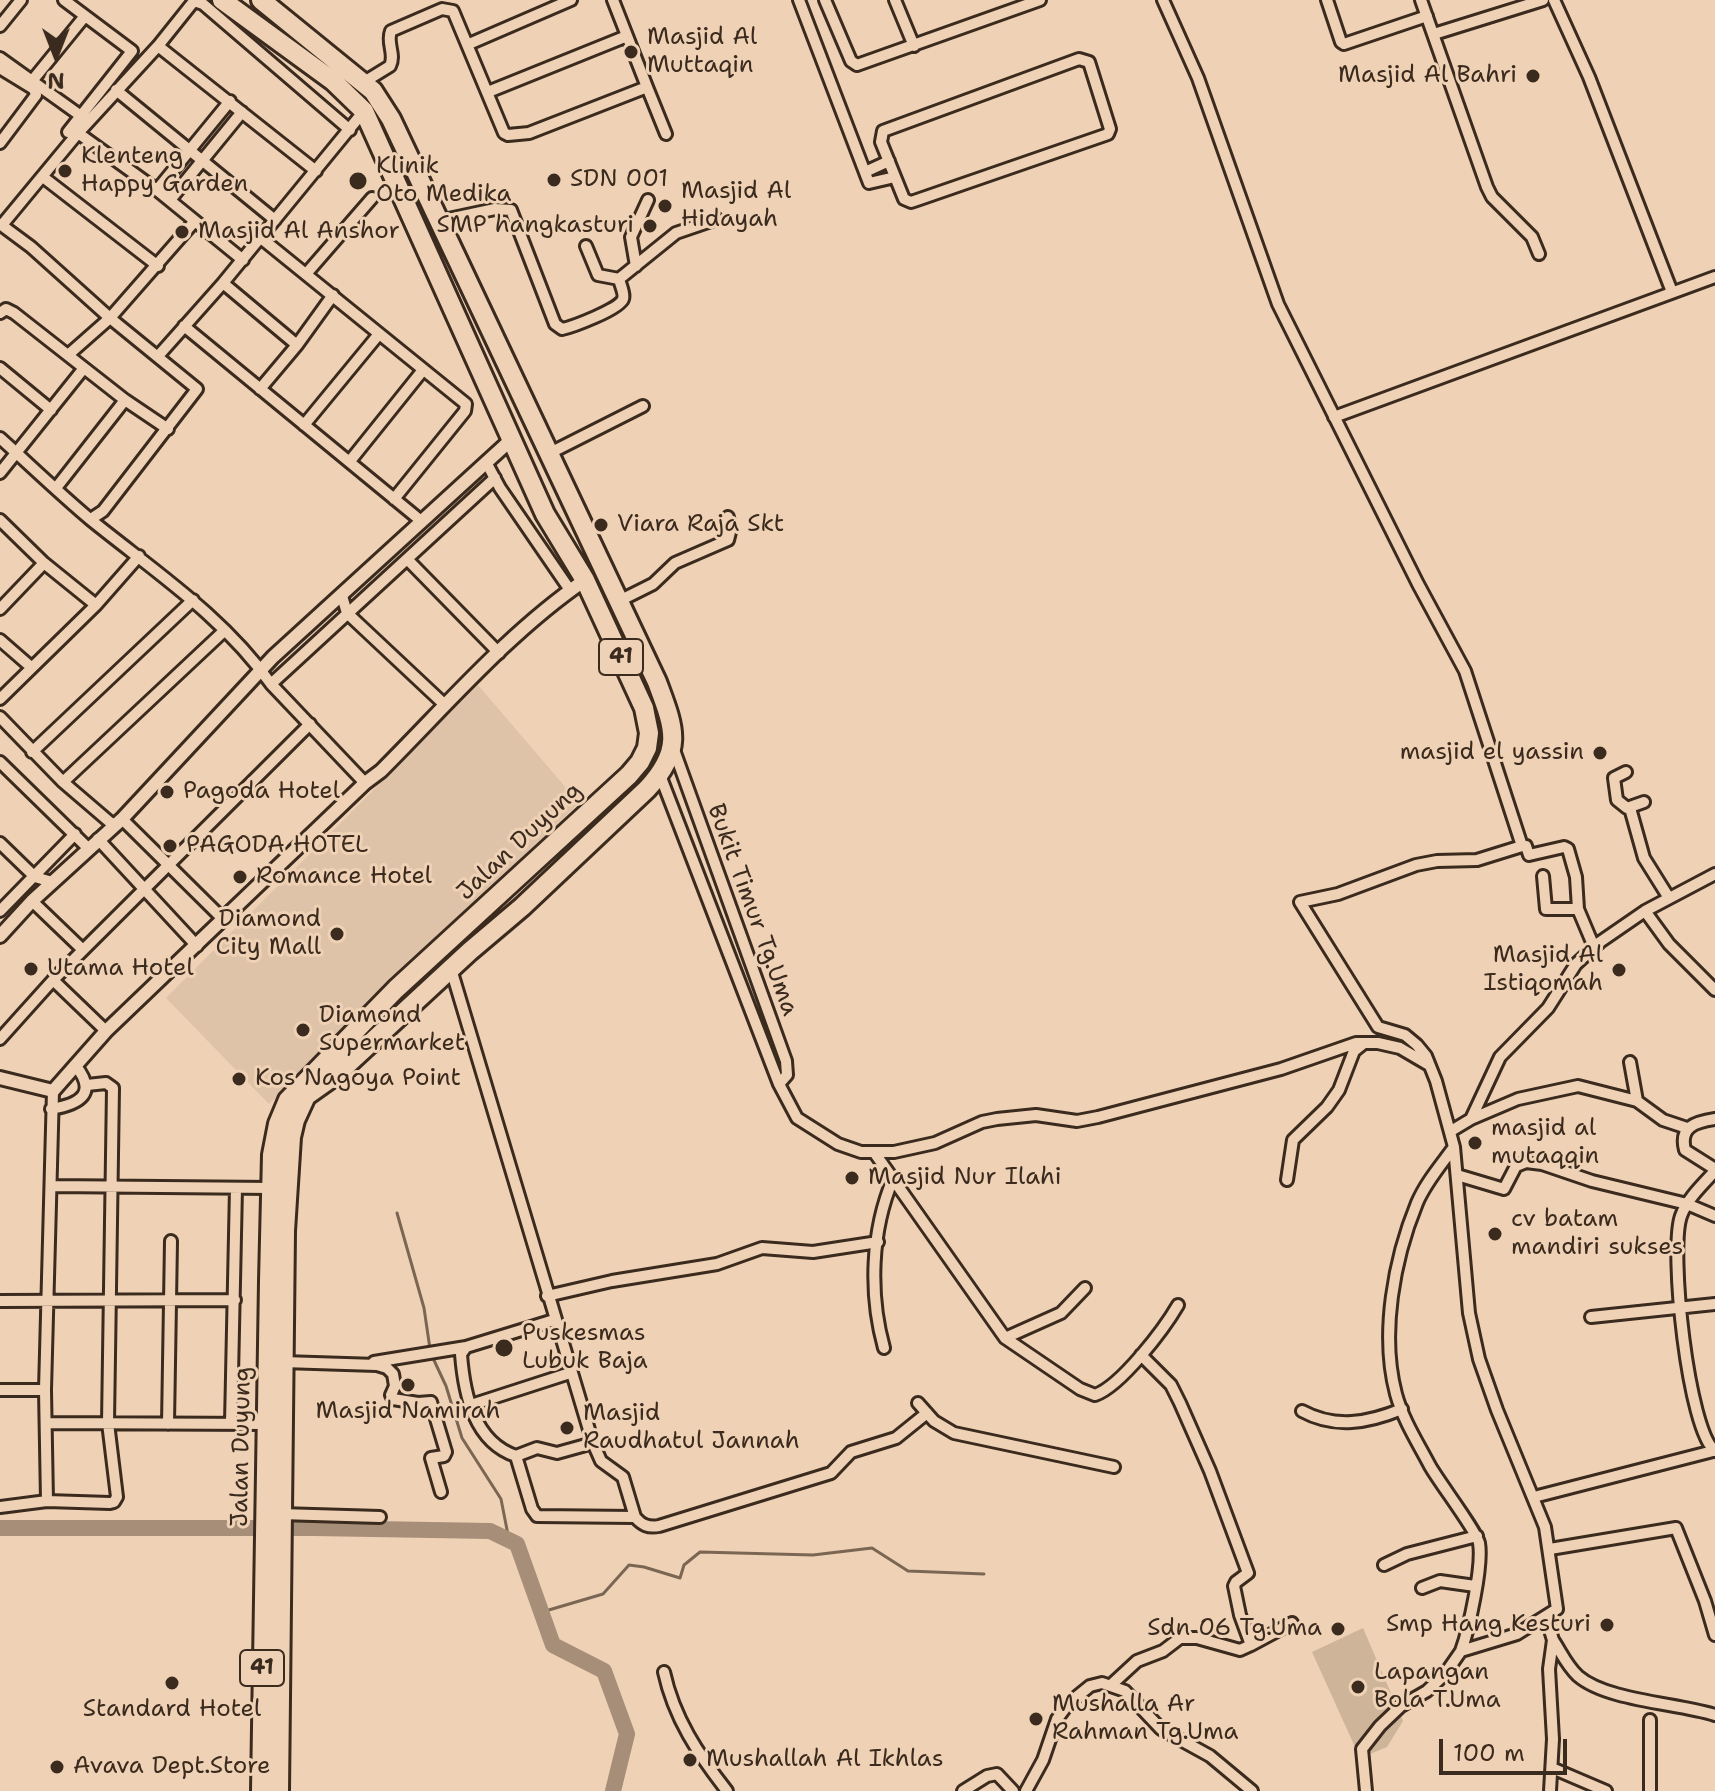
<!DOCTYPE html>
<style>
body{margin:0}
#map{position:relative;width:1715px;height:1791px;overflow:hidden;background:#efd2b5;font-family:"Shantell Sans",sans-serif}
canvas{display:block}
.north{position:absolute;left:16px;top:16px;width:80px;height:80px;-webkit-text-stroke:6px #efd2b5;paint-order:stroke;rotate:180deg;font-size:22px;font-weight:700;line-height:32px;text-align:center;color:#3b2a1e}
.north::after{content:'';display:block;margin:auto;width:28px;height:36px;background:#3b2a1e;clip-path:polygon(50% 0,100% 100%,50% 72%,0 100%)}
.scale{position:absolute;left:1439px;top:1739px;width:128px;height:36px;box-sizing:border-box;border:4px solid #3b2a1e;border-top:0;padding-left:10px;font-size:24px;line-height:28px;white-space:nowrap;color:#3b2a1e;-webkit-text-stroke:6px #efd2b5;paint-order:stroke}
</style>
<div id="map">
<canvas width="1715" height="1791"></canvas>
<div class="north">N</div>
<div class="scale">100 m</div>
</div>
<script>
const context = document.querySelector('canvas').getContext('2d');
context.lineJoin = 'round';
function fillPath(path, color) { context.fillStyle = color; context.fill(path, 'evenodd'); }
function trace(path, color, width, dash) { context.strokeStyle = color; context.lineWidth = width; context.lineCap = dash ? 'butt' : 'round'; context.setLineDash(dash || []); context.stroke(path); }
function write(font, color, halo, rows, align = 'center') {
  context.font = font + ' "Shantell Sans",sans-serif'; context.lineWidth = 6; context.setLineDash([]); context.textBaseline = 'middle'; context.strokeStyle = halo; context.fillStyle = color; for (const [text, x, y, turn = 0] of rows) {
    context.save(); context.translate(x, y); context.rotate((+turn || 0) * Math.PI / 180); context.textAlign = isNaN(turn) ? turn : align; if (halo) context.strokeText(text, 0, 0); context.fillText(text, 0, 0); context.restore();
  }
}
const built = new Path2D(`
 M478,685L579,803L282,1088L284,1090L269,1104L166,998Z`);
const green = new Path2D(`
 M1363,1628L1403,1721L1387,1747L1360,1758L1312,1652Z`);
const stream = new Path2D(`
 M397,1213L424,1308L430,1349
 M432,1356L446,1386L462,1438L501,1499L509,1540
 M542,1612L603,1594L629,1565L644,1567L680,1578L684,1565L700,1552L813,1555L872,1548L908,1571L984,1574`);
const river = new Path2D(`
 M0,1528H314L490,1531L517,1544L553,1645L604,1671L627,1734L613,1791`);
const minor = new Path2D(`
 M64,0L132,51L68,132
 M613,0L647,87
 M799,0L869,183L895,177
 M825,0L851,61L857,65L1040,0
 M895,0L914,46
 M1163,0L1198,78L1278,304L1418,584L1465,671L1522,846H1526L1529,855L1564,847L1568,849L1576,877L1578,909L1594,947
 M1327,0L1341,42L1344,44L1427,16
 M1421,0L1487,187L1492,197L1532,237L1539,254
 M1554,0L1589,77L1672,292
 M0,26L21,0
 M1434,34L1543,0
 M469,44L571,0
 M158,46L316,171
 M0,58L81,116
 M1079,59L1089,62L1110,129L1108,134L917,200L911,202L904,199L881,142L883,131Z
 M0,68L34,89L36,95L0,143
 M32,81L85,16
 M364,82L390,66C396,54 386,43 391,31L442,9L453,11L504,133L508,135L529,133L647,87L666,134
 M116,90L275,220
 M488,92L627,36
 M78,133L157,190L243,260
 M865,172L889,161
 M43,177L158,266
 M157,190L230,101
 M170,200L242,112
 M439,221L495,209L511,210L555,324L562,329C572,327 620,309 623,299C625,294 620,284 619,279L676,233L717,219
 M0,224L31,247L110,318L197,389L103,511L91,519
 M2,225L78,133L158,46L194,1L203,4L350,130
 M261,238L466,404L465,411L394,499
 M586,246L598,275L619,279
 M636,266L631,237L648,200
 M306,274L372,198
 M223,283L297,345
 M0,313L6,309L14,313L125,400L168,429
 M184,326L420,520
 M68,355L110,318L194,222
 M159,355L223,283L364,111
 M0,368L51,410
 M260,389L297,345L333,295
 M1334,417L1715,277
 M304,425L379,334
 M0,438C30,465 60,494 91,520C154,571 224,617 271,684L365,783
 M548,454L643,406
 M350,461L423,370
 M486,462L500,488L570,590
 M0,473L84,368
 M56,488L125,400
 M0,520L44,563L96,605
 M407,559L499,653
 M342,596L347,613L445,705
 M619,601L653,584L675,563L728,540L730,532L728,517
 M0,609L44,563
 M0,640L31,667
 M271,684L495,478
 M0,699L96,605L139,556
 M0,717L63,782L112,824L117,823
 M674,750L786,1061L787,1075L779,1084
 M32,752L193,600
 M0,762L88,848
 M1626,772L1614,778L1617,800L1627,808L1644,802
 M660,775L779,1084L797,1118L838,1144L861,1152H894L935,1143L982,1122L997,1119L1036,1115L1077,1121L1098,1117L1281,1069L1356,1043H1378L1400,1048L1429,1065
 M63,782L224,631
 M1630,808L1644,858L1669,898
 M122,819L222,918
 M98,839L197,946
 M0,843L35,877L52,882
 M1543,876L1546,909H1578
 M32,901L83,950
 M0,911L75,834
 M1645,911L1669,944L1715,990
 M451,969L593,1443L601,1461L623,1477L635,1517C642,1525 648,1528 659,1526L831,1473L851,1452L896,1438L927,1413
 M53,980L106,1031
 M0,1039L53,980L310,724
 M1630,1062L1637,1101
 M51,1109C81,1104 98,1093 75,1065
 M1471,1119L1500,1057L1548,1008L1576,964L1600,942L1645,911L1715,874
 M1715,1119C1695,1122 1679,1127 1685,1150L1715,1169
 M1451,1131L1471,1119L1518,1099L1578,1086L1637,1101L1663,1120L1687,1128
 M1454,1147C1441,1165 1426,1182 1417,1203C1394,1259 1380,1334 1396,1394C1403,1420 1418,1443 1430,1466C1439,1482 1477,1532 1479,1543C1483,1566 1469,1629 1461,1651
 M874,1152L1005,1338L1080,1389L1095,1395C1121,1386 1164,1329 1178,1305
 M1715,1171C1703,1184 1687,1199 1681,1216C1669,1250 1688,1430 1715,1451
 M1457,1175L1504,1189L1516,1166L1526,1162L1542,1164L1592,1181L1687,1204L1715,1216
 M1287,1180L1293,1140L1327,1107L1339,1090L1354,1051L1364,1043
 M51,1186L272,1188
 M547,1296L612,1281L717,1264L762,1248L813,1252L878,1242
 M0,1301L235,1300
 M1591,1317L1715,1304
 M1005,1338L1061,1313L1085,1288
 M466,1347L461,1354C464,1394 474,1442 516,1456L537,1448L557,1453L593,1443
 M884,1348C869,1294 871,1231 893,1179
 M1141,1355L1171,1385L1180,1403L1210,1471L1248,1573L1236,1582L1234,1586L1240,1615L1251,1645L1292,1623
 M283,1362L377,1365L387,1368L393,1374L395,1386L391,1395L393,1399L418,1403L431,1402L446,1452L444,1456L431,1458L441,1492
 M374,1362L466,1347L554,1320
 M0,1390H45
 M918,1403L934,1421L954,1433L1114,1467
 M471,1405L570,1373
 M1302,1411C1335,1429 1368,1423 1402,1409
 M47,1423L266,1424
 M231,1423L236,1188
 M168,1424L171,1241
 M516,1456L532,1509L537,1516L635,1517
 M1534,1497L1713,1451
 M47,1501L45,1390L53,1091
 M0,1507L47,1501L110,1503L114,1502L117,1497L108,1423L113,1088L106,1083L87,1085
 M280,1514L380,1517
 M1550,1549L1676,1528L1705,1601L1715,1635
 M1384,1565L1407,1554L1477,1536
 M1422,1588L1440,1581L1475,1586
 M1546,1617L1553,1640L1549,1669L1553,1739L1550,1791
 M1553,1640C1561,1652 1567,1666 1578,1676C1607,1701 1677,1703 1715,1715
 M664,1672C674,1718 698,1754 727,1791
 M1111,1685L1137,1661L1163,1651L1180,1638H1197L1240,1650L1251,1645
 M1552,1768L1606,1791
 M963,1791L987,1776L997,1774L1013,1791
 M1026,1791L1043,1760L1057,1719L1069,1703L1090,1686L1102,1683L1125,1691L1161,1729L1210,1756L1252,1791
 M1366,1791L1362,1749L1380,1726L1401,1706L1427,1691L1445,1674L1461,1651L1517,1634L1557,1609L1545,1527L1497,1410L1479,1359L1469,1313L1454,1147L1436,1081L1426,1056L1417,1045L1405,1035L1378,1027L1300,902L1338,894L1416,865L1437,861L1477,860L1522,846
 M1650,1791V1720`);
const tertiary = new Path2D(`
 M0,936L32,901L122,819L273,657L513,438
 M0,1078L53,1091L106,1031L365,783L381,771C446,706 508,633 585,580`);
const trunk = new Path2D(`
 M222,0L333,81L364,111L545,514L585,580L644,708L649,733L647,748L640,762L629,775L396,989L288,1100L278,1124L272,1155L269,1281L261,1791
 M261,0L373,91L391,119L657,682C674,728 684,749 647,789L522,907L470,951L337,1074L306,1096L295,1120L291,1137L285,1231L279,1791`);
const markers = [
 [631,52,8,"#3b2a1e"],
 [1533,76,8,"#3b2a1e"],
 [65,171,8,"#3b2a1e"],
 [554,180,8,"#3b2a1e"],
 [358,181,10,"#3b2a1e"],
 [665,206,8,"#3b2a1e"],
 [650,226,8,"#3b2a1e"],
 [182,232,8,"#3b2a1e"],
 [601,525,8,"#3b2a1e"],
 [1600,753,8,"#3b2a1e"],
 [167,792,8,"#3b2a1e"],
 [170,846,8,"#3b2a1e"],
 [240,877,8,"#3b2a1e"],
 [337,934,8,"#3b2a1e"],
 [31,969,8,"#3b2a1e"],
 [1619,970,8,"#3b2a1e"],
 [303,1030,8,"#3b2a1e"],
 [239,1079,8,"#3b2a1e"],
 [1475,1143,8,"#3b2a1e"],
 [852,1178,8,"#3b2a1e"],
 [1495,1234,8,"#3b2a1e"],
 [504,1348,10,"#3b2a1e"],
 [408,1385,8,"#3b2a1e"],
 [567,1428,8,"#3b2a1e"],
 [1607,1625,8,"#3b2a1e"],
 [1338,1629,8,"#3b2a1e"],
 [172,1683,8,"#3b2a1e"],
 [1358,1687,8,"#3b2a1e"],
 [1036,1719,8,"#3b2a1e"],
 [690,1760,8,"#3b2a1e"],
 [57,1767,8,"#3b2a1e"]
];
const shields = [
 [621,657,44],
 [262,1668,44]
];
const shieldNames = [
 ["41",621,657],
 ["41",262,1668]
];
const poiNames = [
 ["Masjid Al",647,38],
 ["Muttaqin",647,66],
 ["Masjid Al Bahri",1517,76,"right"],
 ["Klenteng",81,157],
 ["Happy Garden",81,185],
 ["Klinik",376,167],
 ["Oto Medika",376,195],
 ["SDN 001",570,180],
 ["Masjid Al",681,192],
 ["Hidayah",681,220],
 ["SMP hangkasturi",634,226,"right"],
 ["Masjid Al Anshor",198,232],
 ["Viara Raja Skt",617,525],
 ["masjid el yassin",1584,753,"right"],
 ["Pagoda Hotel",183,792],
 ["PAGODA HOTEL",186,846],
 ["Romance Hotel",256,877],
 ["Diamond",321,920,"right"],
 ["City Mall",321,948,"right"],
 ["Masjid Al",1603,956,"right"],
 ["Istiqomah",1603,984,"right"],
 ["Utama Hotel",47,969],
 ["Diamond",319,1016],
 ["Supermarket",319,1044],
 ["Kos Nagoya Point",255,1079],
 ["masjid al",1491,1129],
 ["mutaqqin",1491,1157],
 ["Masjid Nur Ilahi",868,1178],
 ["cv batam",1511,1220],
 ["mandiri sukses",1511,1248],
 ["Puskesmas",522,1334],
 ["Lubuk Baja",522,1362],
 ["Masjid Namirah",408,1412,"center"],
 ["Masjid",583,1414],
 ["Raudhatul Jannah",583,1442],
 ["Smp Hang Kesturi",1591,1625,"right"],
 ["Sdn 06 Tg.Uma",1322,1629,"right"],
 ["Lapangan",1374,1673],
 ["Bola T.Uma",1374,1701],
 ["Mushalla Ar",1052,1705],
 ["Rahman Tg.Uma",1052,1733],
 ["Standard Hotel",172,1710,"center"],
 ["Mushallah Al Ikhlas",706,1760],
 ["Avava Dept.Store",73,1767]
];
const streetNames = [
 ["Jalan Duyung",520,842,-43],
 ["Bukit Timur Tg.Uma",752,910,70],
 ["Jalan Duyung",242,1447,-89]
];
fillPath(built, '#dfc3a8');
fillPath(green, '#ceb499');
trace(stream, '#7b6654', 3);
trace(river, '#a68e78', 16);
trace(minor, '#3b2a1e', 16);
trace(tertiary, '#3b2a1e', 18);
trace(trunk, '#3b2a1e', 24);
trace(minor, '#efd2b5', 10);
trace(tertiary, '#efd2b5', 12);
trace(trunk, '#efd2b5', 18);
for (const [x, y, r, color] of markers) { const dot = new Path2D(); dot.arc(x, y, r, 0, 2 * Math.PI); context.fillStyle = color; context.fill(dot); trace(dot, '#efd2b5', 3); }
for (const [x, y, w] of shields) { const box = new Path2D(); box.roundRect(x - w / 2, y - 18, w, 36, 6); context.fillStyle = '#efd2b5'; context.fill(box); trace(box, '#3b2a1e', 2); }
write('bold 22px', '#3b2a1e', null, shieldNames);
write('24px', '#3b2a1e', '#efd2b5', poiNames, 'left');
write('24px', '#3b2a1e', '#efd2b5', streetNames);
</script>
